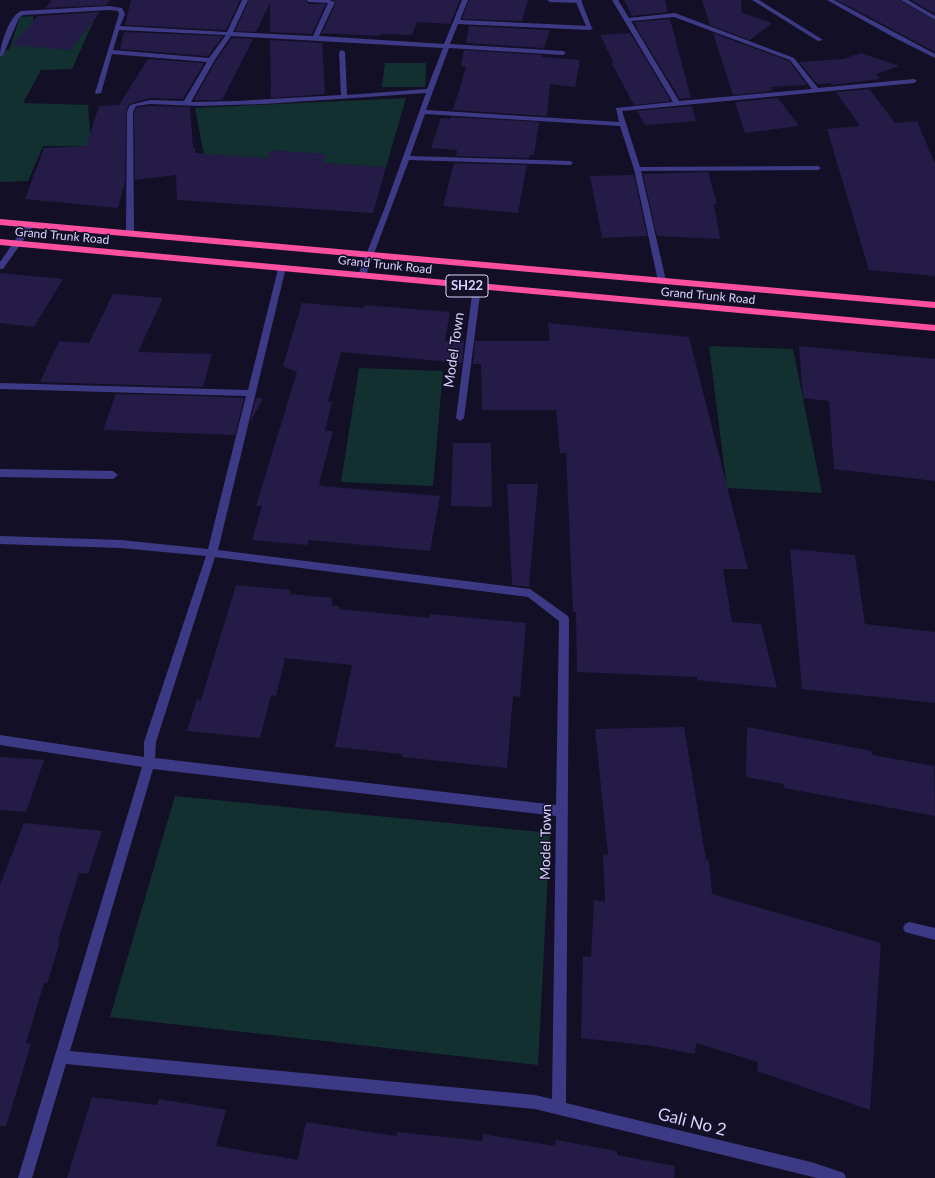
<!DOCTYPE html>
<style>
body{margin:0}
canvas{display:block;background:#130f26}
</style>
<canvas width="935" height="1178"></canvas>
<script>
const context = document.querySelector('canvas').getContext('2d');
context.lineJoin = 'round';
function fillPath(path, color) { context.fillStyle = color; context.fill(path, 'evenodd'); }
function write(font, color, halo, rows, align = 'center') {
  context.font = font + ' Lato,sans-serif'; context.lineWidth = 3; context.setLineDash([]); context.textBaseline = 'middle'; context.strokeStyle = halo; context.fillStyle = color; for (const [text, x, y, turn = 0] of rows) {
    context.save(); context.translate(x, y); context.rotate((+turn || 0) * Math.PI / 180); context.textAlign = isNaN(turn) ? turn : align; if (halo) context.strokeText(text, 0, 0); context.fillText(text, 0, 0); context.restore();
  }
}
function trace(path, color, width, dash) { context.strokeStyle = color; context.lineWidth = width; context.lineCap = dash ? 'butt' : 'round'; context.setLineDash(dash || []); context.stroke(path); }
const green = new Path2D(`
 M33,16V28L70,21L94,20L72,69L41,70L23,103L88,105L91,146H43L28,181L0,182V50H9L20,17Z
 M385,63H426L425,87H382Z
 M406,98L386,167L204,156L195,108Z
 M709,346L793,349L822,493L727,488Z
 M359,368L443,371L433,486L341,482Z
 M175,796L550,833L538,1065L110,1017Z`);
const building = new Path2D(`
 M52,0H110L106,5L45,8Z
 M131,0H240L226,30L125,25Z
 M249,0H305L309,4H326L312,34L270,32V3L256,32L235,31Z
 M334,0H460L450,24L417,22L412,35L381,34L380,36L322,33L336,3Z
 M469,0H528L522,21L462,19Z
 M624,0H665L668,12L632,16Z
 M702,0H741L742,13L772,23L750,40L710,25Z
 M837,0H900L935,21V52Z
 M911,0H935V14Z
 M100,12L70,50L12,45L38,16Z
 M670,19L691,98L680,99L639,32L635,22Z
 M469,26L550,30L544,48L466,43Z
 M124,32L223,36L208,56L120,49Z
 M630,33L671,101L634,105L611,62L614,63L600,35Z
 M713,33L789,61L807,85L770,87L773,91L733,95Z
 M232,38L253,39L222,100H194L215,62Z
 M270,40L322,43L325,94L271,98Z
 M464,50L542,55V57L580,60L575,87L550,84L547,116L453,110L466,67L461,66Z
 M861,53L899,66L876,74L880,79L832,85L830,83L817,84L799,62L844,59Z
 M148,59L204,63L183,99L150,98L129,104L126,112L125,181L118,208L25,199L44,148L86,146L99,106L119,105Z
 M869,89L895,123L917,121L935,164V276L869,270L827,129L860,126L836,92Z
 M778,98L799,126L745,133L735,102Z
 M150,106L190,107L193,148H195V153L267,158L270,150L326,154L323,163L386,167L373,213L177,200L176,175L135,180L134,112L137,107Z
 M692,106L696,121L645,125L637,111Z
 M451,117L539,122L534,155H530L529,158L456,156L457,150L431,148L441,118L451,119Z
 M454,163L527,165L518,213L443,206Z
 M708,172L717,204H714L720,239L657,236L643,174Z
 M634,175L647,236L602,238L590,176Z
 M0,273L63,279L34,327L0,323Z
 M113,294L163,298L138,352L212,354L203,387L40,382L59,341L89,343Z
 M302,303L363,308L364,305L450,312L445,341H464L462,363L341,352L328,402H332L325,431H333L319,484L321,485V486L440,496L430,551L309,540L307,545L252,540L262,506H256L297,372L283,366Z
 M548,323L689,337L748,569H723L732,622L761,624L777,688L697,680V677L577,672L576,612H573L566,453H560L556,410H482L481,364H473L475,341H550Z
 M799,346L935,359V481L834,469L829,401L803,398Z
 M116,394L200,396L244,398L235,435L103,430Z
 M256,398H263L250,423Z
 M453,443H491L492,507L451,506Z
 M507,484H538L529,587L512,585Z
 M790,549L855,555L865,624L935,632V703L802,689Z
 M236,585L291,590L290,594L332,598V606H339V609L429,618L430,614L526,623L520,697L513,696L507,768L402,757V754L335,747L352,665L285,658L276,696L271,695L260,738L187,731L197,699L201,700Z
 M684,727L706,860H709L712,894L881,943L870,1110L757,1071L758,1062L696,1043L695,1054L652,1046L581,1038L583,956L591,957L594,900L605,902L603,854L608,855L595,729Z
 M747,727L872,751V755L934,766L935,816L784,788V784L746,777Z
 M0,757L44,760L26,812L0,810Z
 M24,823L102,831L88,874L79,873L58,941L60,942L47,983H44L26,1043L31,1044L6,1126H0V885Z
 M92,1097L157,1105L159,1099L226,1110L216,1146L298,1160L306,1122L396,1136L397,1132L482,1141L483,1134L555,1146L556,1140L617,1151V1155L675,1166L674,1178H67Z`);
const lane = new Path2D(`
 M575,0H581L592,29L587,28Z
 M477,284L481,287L464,418L460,421L456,418L473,287Z
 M909,922L935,928V940L905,932L903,928L905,924Z`);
const street = new Path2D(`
 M242,0H248L233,32L313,36L328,3L309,2L306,0H329L335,2L319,36L444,44L462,0H468L460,20L590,26L593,28L590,30L458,24L450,44L563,51L566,53L563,55L449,48L426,110L619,122L616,108L673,102L612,0H618L629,18L675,13L696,21L794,58L818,88L914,79L917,81L914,83L622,111L640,167L818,166L821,168L818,170L641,171L666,281L662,284L658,281L634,169L620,126L425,114L410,156L570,161L573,163L570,165L409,160L366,275L362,277L358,275L385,207L426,93L264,104L199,106L150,104L136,106L133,112L134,233L130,235L126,233L127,112L130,105L150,100L184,101L207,62L112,54L101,93L96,94L95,93L119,14L118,11L109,10L23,15L19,18L3,55L0,57C0,45 9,16 21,11L109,6L122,8L125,14L120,26L227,32ZM674,17L790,60L812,89L679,101L631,21ZM119,30L226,35L209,58L113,50ZM231,36L443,48L427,89L347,95L345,52L342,50L339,52L341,95L236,101L191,102L214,61Z
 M547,0H581L582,1L579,3L550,2Z
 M752,0H759L823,40L818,41Z
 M827,0H834L935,54V58L893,37Z
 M901,0H908L935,16V20Z
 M27,223H33L34,225L3,269H0V262Z
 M279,265H285L286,267L218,550L530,589L568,616L569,619L566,1103L811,1162L844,1173L846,1178H817L535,1109L66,1064L32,1178H18L142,767L0,745V735L144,757V742L206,556L121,548L0,544V536L121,540L208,549L246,396L0,389V383L248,390ZM215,557L528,597L559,621L556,805L155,758L156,742ZM153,769L556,816L552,1099L535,1095L70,1051Z
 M0,469L113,471L118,475L113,479L0,477Z`);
const highway = new Path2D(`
 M0,219L935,302V308L0,225Z
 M0,239L935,325V331L0,245Z`);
const farStreetnames = [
 ["Grand Trunk Road",62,236,5],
 ["Grand Trunk Road",385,265,6],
 ["Grand Trunk Road",708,296,5]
];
const shields = [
 [467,286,42]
];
const shieldNames = [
 ["SH22",467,286]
];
const streetNames = [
 ["Model Town",454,350,-82],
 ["Model Town",546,842,-89]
];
const nearStreetnames = [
 ["Gali No 2",692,1122,14]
];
fillPath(green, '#12302f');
fillPath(building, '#241b47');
fillPath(lane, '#3d3a85');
fillPath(street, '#3d3a85');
fillPath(highway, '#ff4fa3');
write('12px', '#d9d4ff', '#130f26', farStreetnames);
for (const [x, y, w] of shields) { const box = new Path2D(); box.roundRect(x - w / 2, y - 11, w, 22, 3); context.fillStyle = '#130f26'; context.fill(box); trace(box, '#d9d4ff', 1); }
write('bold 13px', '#d9d4ff', null, shieldNames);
write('14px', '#d9d4ff', '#130f26', streetNames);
write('17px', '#d9d4ff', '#130f26', nearStreetnames);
</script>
